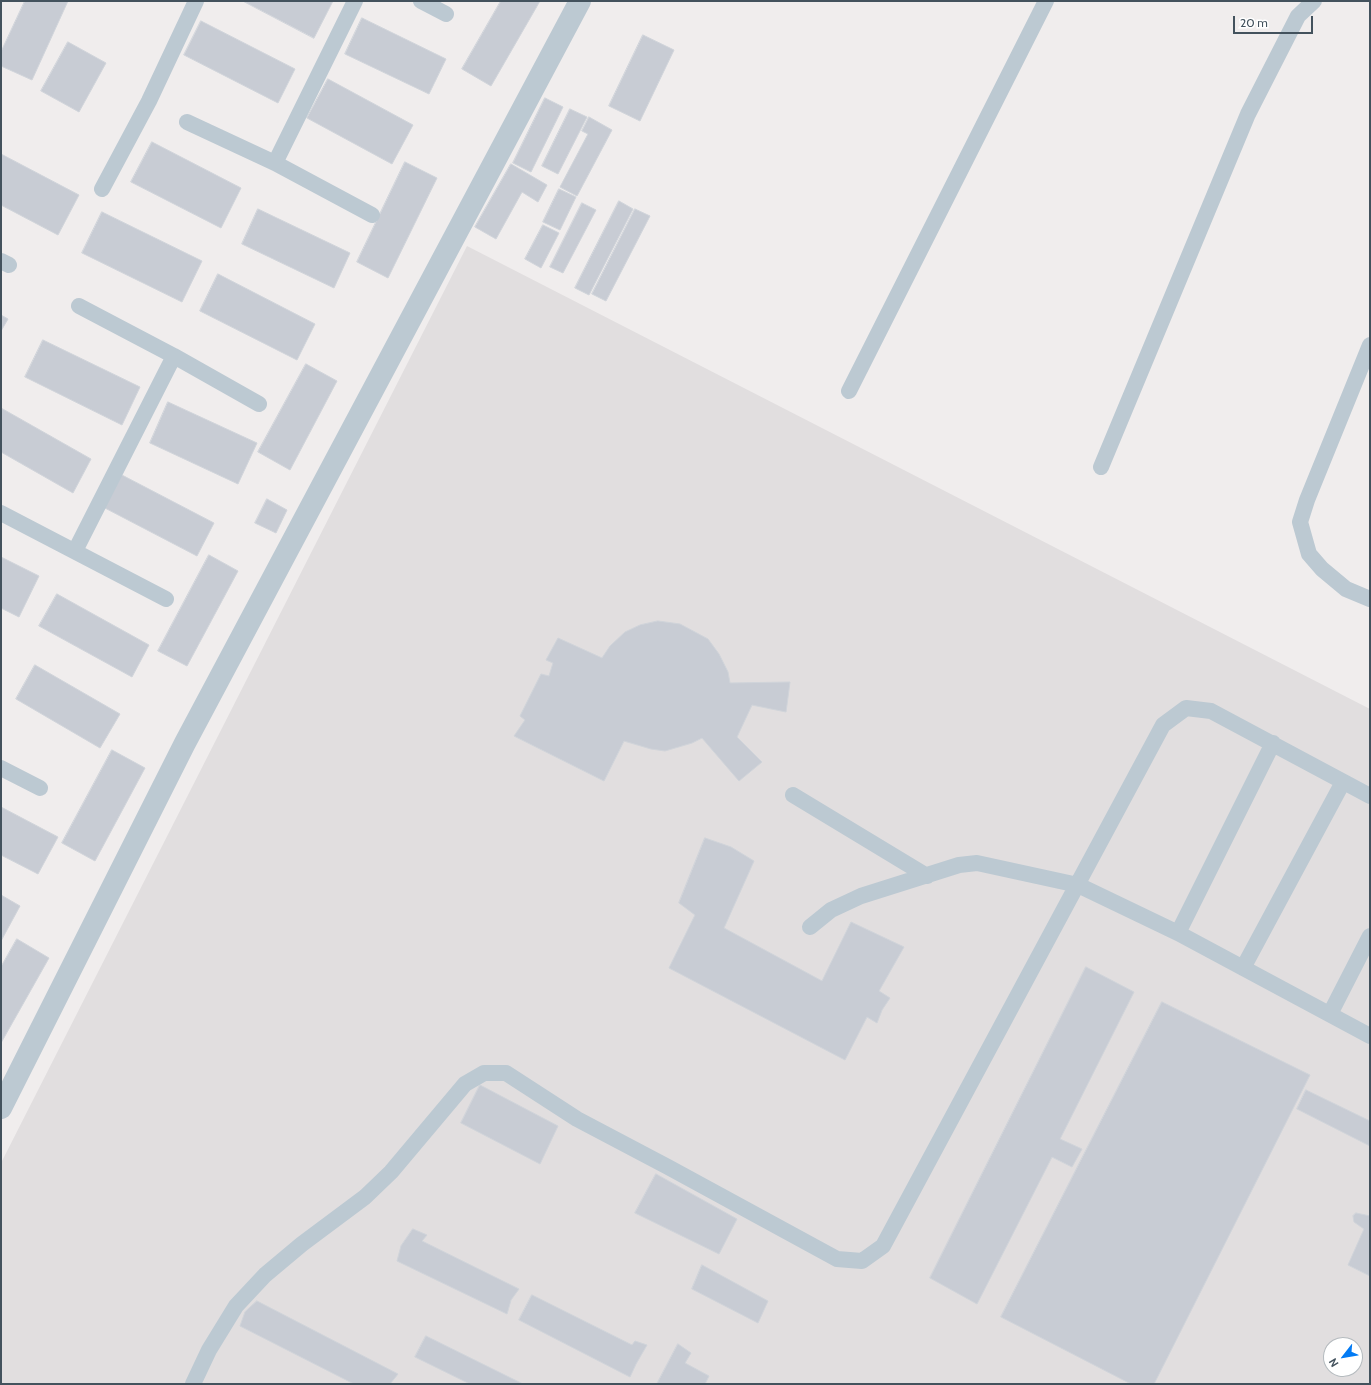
<!DOCTYPE html>
<style>
body{margin:0}
#map{position:relative;width:1371px;height:1385px;overflow:hidden;background:#f0eded;font-family:Cabin,sans-serif}
canvas{display:block}
.frame{position:absolute;inset:0;border:2px solid #43525d;pointer-events:none}
.north{position:absolute;left:1323px;top:1337px;width:40px;height:40px;box-sizing:border-box;background:#fff;border:1px solid #b4babe;border-radius:50%;rotate:239deg;font-size:11px;font-weight:700;line-height:16px;text-align:center;color:#43525d}
.north::after{content:'';display:block;margin:auto;width:14px;height:18px;background:#037bf4;clip-path:polygon(50% 0,100% 100%,50% 72%,0 100%)}
.scale{position:absolute;left:1233px;top:16px;width:80px;height:18px;box-sizing:border-box;border:2px solid #43525d;border-top:0;padding-left:5px;font-size:12px;line-height:14px;white-space:nowrap;color:#43525d;-webkit-text-stroke:3px #fff;paint-order:stroke}
</style>
<div id="map">
<canvas width="1371" height="1385"></canvas>
<div class="frame"></div>
<div class="north">N</div>
<div class="scale">20 m</div>
</div>
<script>
const context = document.querySelector('canvas').getContext('2d');
context.lineJoin = 'round';
function fillPath(path, color) { context.fillStyle = color; context.fill(path, 'evenodd'); }
function trace(path, color, width, dash) { context.strokeStyle = color; context.lineWidth = width; context.lineCap = dash ? 'butt' : 'round'; context.setLineDash(dash || []); context.stroke(path); }
const education = new Path2D(`
 M467,246L1370,709V1384H1V1163ZM1331,1345H1355V1369H1331Z`);
const building = new Path2D(`
 M25,1H68L32,80L1,66V52Z
 M243,1H333L314,38Z
 M501,1H540L491,86L462,69Z
 M362,18L446,59L429,94L345,54Z
 M201,21L295,69L278,103L184,55Z
 M643,35L674,50L640,121L609,106Z
 M68,42L106,63L79,112L41,91Z
 M328,79L413,125L392,164L307,118Z
 M545,98L563,107L531,172L513,163Z
 M570,109L587,117L558,174L542,166Z
 M589,117L612,130L577,196L560,187L588,134L582,131Z
 M152,142L241,188L221,228L131,182Z
 M1,154L79,195L58,235L1,205Z
 M405,162L437,178L388,278L357,262Z
 M511,164L547,185L538,202L522,192L496,239L475,227Z
 M559,189L576,197L560,230L543,222Z
 M619,201L633,209L589,295L575,288Z
 M582,203L596,210L563,273L550,267Z
 M258,209L350,253L334,288L242,244Z
 M635,209L650,216L606,301L592,294Z
 M102,212L202,261L182,302L82,253Z
 M543,225L559,233L541,268L525,259Z
 M218,274L315,324L297,360L200,311Z
 M1,315L8,319L1,331Z
 M43,340L140,387L122,425L25,377Z
 M306,364L337,381L290,470L258,452Z
 M168,402L257,443L238,484L150,443Z
 M1,408L91,459L73,493L1,452Z
 M120,474L214,523L197,556L103,507Z
 M267,499L287,510L276,533L255,523Z
 M209,555L238,571L187,666L158,651Z
 M1,557L39,576L19,617L1,608Z
 M57,594L149,645L132,677L39,626Z
 M658,621L680,624L708,639L719,654L728,672L730,683L790,682L786,712L752,705L737,737L762,762L739,781L702,738L692,743L665,751L651,749L624,741L604,781L514,736L525,720L520,716L541,674L549,676L553,663L546,660L558,638L602,658L610,646L625,632L640,625Z
 M35,665L120,714L100,748L16,699Z
 M112,750L145,768L95,861L62,843Z
 M1,807L58,837L38,874L1,855Z
 M705,838L731,847L754,861L724,928L822,981L851,922L904,947L879,991L890,998L882,1010L877,1023L867,1017L845,1060L669,968L695,915L679,903Z
 M1,895L20,906L1,941Z
 M17,939L49,958L1,1043V967Z
 M1086,967L1134,992L1060,1139L1082,1149L1072,1167L1052,1157L977,1304L930,1278Z
 M1162,1002L1310,1075L1154,1384H1131L1001,1317Z
 M480,1085L558,1126L540,1164L461,1123Z
 M1306,1090L1370,1121V1146L1297,1109Z
 M656,1174L737,1219L719,1254L635,1213Z
 M1356,1213L1370,1216V1276L1348,1265L1364,1229L1354,1222L1353,1216Z
 M413,1229L427,1235L422,1241L519,1289L511,1300L507,1314L397,1261L401,1246Z
 M702,1265L768,1301L758,1323L692,1289Z
 M532,1295L632,1345L635,1341L647,1345L636,1364L630,1377L519,1320Z
 M257,1301L398,1374L390,1384H354L240,1326L245,1312Z
 M426,1336L523,1384H470L415,1357Z
 M678,1344L691,1353L685,1363L709,1376L705,1384H657Z`);
const service = new Path2D(`
 M421,1L446,14
 M187,122L275,163L372,215
 M275,163L355,1
 M102,189L149,101L196,1
 M1,261L9,265
 M79,306L174,356L259,404
 M1370,345L1307,500L1300,522L1309,554L1322,569L1346,589L1370,599
 M849,391L1046,1
 M1101,467L1248,114L1298,16L1314,1
 M1,513L166,599
 M75,551L174,356
 M1,768L40,788
 M793,795L927,876
 M810,927L831,910L861,896L959,865L977,863L1078,885L1178,933L1370,1036
 M1178,933L1273,743
 M1243,968L1343,782
 M1330,1014L1370,936
 M193,1384L209,1350L236,1306L265,1275L302,1244L365,1197L391,1172L465,1084L484,1073H506L577,1119L668,1167L837,1259L862,1261L883,1246L1163,725L1186,708L1211,711L1370,796`);
const minor = new Path2D(`
 M1,1108L185,743L580,1`);
fillPath(education, '#e1dedf');
fillPath(building, '#c8ccd4');
trace(building, '#d0d4da', 1);
trace(service, '#bcc9d2', 16);
trace(minor, '#bcc9d2', 22);
</script>
